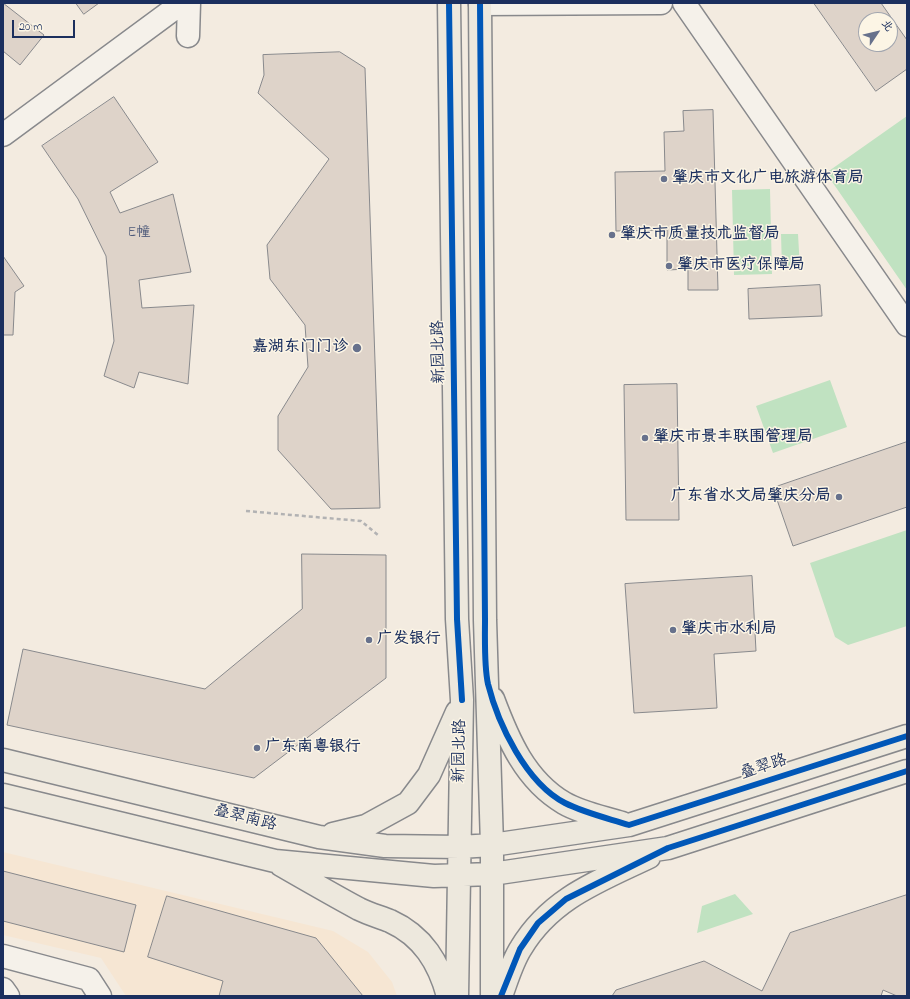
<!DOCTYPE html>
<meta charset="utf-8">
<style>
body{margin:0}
#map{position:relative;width:910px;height:999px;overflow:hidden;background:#f3ebe0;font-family:"Indie Flower","LXGW WenKai TC",sans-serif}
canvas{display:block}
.frame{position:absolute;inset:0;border:4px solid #1b2f5e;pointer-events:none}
.north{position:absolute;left:858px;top:12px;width:40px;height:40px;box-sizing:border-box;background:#fcf5e5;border:1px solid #a2a6af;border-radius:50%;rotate:55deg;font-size:11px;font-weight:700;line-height:16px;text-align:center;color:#1b2f5e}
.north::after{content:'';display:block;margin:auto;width:14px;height:18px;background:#67718c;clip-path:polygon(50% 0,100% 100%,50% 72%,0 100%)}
.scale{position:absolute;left:12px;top:20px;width:63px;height:18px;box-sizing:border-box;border:2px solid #1b2f5e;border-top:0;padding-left:5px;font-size:12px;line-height:14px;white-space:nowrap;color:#1b2f5e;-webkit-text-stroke:3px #fcf5e5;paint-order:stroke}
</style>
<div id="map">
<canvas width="910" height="999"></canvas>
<div class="frame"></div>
<div class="north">北</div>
<div class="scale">20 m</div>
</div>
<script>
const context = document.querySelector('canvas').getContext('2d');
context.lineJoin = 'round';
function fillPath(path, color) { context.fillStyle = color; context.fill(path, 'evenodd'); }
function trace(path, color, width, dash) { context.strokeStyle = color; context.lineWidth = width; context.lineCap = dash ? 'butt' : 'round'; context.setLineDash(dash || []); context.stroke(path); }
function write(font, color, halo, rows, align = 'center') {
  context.font = font + ' "Indie Flower","LXGW WenKai TC",sans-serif'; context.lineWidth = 3; context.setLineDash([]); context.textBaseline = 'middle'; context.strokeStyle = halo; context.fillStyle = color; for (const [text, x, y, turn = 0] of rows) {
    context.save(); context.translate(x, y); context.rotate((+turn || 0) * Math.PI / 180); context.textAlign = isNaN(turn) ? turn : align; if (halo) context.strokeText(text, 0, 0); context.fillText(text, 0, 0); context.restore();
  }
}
const built = new Path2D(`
 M3,852L333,931L368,952L392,982L397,996H126L101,958L3,935Z`);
const green = new Path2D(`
 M907,116V290L826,173Z
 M770,189L772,274L734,275L732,190Z
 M781,234H798L800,269H782Z
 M830,380L847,427L773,453L756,406Z
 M907,530V626L848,645L835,637L810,563Z
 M735,894L753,914L697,933L702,906Z`);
const building = new Path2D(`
 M3,3L44,35L20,65L3,51Z
 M76,3H99L84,14Z
 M814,3H881L907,40V69L876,91ZM866,20H890V44H866Z
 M340,52L365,68L380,508L331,509L278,450V416L308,367L305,325L270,279L267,245L329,159L258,93L264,75L263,55Z
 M114,97L158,162L110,192L120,213L173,194L191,272L139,280L142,308L194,305L188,384L139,372L134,388L104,376L114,341L106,256L78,199L42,146Z
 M713,110L718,290H688V269L667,270V230L616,231L615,172L665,171L664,132L684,131L683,111Z
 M3,256L24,286L15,292L13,335H3Z
 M820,285L822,316L749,319L748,289Z
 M677,384L679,520H626L624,385Z
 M907,442V507L793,546L773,488Z
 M302,554L386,555V678L254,778L7,725L23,649L205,689L302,609Z
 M752,576L756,651L714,654L717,708L634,713L625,584Z
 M3,871L136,905L124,952L3,921Z
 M907,895V996H897L883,990L881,996H612L616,990L704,961L762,991L790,933Z
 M167,896L316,938L363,996H219L223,981L148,957Z`);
const path = new Path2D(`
 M246,511L361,521L378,535`);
const minor = new Path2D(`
 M684,3L907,325
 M480,4L661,3
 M188,36L189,3
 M3,135L182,3
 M3,956L89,979L100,996
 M3,989L8,996`);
const major = new Path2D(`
 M449,3L457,619L462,700L457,996
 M480,3L485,620L492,845V996
 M493,699C508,739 525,780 564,803C581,813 603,817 622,823
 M3,760L319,837L385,846L460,847L492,845L629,825L907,736
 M3,795L275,861L434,876L492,874L668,848L907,771
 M333,834L366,826L408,803L429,775L457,712
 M281,865C307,880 333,895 359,909C369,914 380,917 390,921C423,936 439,963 448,996
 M501,996C507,980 512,962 521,948C551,898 599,881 649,857`);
const cycleway = new Path2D(`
 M449,3L457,619L462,700
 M480,3L485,620C485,638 484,666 488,684C498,724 526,783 565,803C585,813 607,818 629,825L907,736
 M501,996L520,949L538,923L566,899L668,848L907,771`);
const markers = [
 [664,179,4,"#67718c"],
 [612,235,4,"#67718c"],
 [669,266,4,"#67718c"],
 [357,348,5,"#67718c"],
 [645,438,4,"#67718c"],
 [839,497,4,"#67718c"],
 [673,630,4,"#67718c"],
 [369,640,4,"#67718c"],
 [257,748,4,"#67718c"]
];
const numberNames = [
 ["E幢",139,234]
];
const poiNames = [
 ["肇庆市文化广电旅游体育局",672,179],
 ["肇庆市质量技术监督局",620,235],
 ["肇庆市医疗保障局",677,266],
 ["嘉湖东门门诊",348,348,"right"],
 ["肇庆市景丰联围管理局",653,438],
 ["广东省水文局肇庆分局",831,497,"right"],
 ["肇庆市水利局",681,630],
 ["广发银行",377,640],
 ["广东南粤银行",265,748]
];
const streetNames = [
 ["新园北路",440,352,-91],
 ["新园北路",461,751,-89],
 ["叠翠路",764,768,-18],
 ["叠翠南路",245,819,14]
];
fillPath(built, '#f6e6d3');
fillPath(green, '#c0e2c1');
fillPath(building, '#ded3c9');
trace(building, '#88898c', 1);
trace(minor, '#88898c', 25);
trace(major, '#88898c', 25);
trace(path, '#b2b2b3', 2.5, [4, 3]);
trace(minor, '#f5f1ea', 22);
trace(major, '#ede8dd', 22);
trace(cycleway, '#0057b8', 6);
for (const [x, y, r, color] of markers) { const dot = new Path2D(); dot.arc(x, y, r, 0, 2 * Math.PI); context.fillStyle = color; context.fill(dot); trace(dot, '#fcf5e5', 1.5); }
write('14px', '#4e5a7a', null, numberNames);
write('bold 16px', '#1b2f5e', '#fcf5e5', poiNames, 'left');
write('16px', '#1b2f5e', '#fcf5e5', streetNames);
</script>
